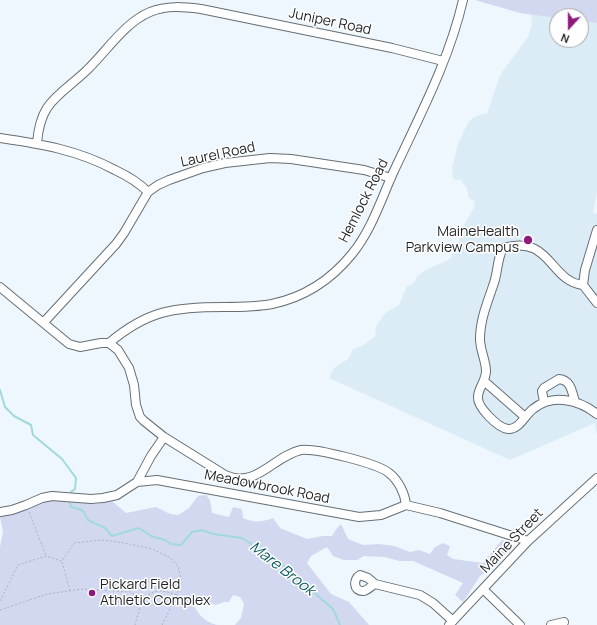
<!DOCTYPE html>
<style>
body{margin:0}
#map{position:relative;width:597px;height:625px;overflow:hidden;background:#edf7fd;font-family:Manrope,sans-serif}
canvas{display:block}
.north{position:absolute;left:549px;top:8px;width:40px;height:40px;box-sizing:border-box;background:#fff;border:1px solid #a5a7a7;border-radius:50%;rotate:201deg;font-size:11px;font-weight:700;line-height:16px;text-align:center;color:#1f2224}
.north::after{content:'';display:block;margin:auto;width:14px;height:18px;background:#8e1b7c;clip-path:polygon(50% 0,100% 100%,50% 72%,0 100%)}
</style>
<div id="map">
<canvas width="597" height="625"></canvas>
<div class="north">N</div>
</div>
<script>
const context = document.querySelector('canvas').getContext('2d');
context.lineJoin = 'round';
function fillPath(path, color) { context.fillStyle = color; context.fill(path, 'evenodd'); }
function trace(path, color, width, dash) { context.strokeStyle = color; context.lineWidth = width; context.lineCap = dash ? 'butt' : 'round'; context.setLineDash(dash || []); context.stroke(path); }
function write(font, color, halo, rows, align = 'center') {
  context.font = font + ' Manrope,sans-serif'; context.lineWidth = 3; context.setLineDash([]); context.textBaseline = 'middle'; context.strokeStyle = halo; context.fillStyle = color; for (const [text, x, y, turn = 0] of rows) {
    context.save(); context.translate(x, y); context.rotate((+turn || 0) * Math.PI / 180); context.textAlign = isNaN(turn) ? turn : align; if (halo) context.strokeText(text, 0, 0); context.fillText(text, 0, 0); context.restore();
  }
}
const built = new Path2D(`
 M531,14L557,18V40H581V21L597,23V192L593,213L597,214V435L595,423L510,460L329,378L334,368L348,359L353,349L362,346L374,337L376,334L375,328L381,319L384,314L399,305L407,286L413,284L417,277L424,271L450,259L455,249L458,245L462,228L475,206L474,201L469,198L466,186L463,184L461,179L457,180L453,179L452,168L458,144L468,122L474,117L487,113L500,75L528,37L532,24Z`);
const green = new Path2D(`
 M475,0H597V23L581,21V16H557V18L520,13Z
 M206,495L210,500L212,513L229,517L233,507L242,509L243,518C254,523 262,522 273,518L280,528L307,539L323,536H332L337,528L341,524L348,539L363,545L379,544L394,546L410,552L419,550L430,554L435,547L443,543L450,546L447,555L453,559L483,563L502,540L509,544L507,551L499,563L480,576L463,602L455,595L463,583L413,561H399L385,557L364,556L357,560H344L333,556L327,547L311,556L307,563L331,594L349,602L369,625H235L241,618L244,604L240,597L233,595L229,602H224L216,605L207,602L196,601L194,605C198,615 206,622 217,625H0V547L3,531L0,517L26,510L44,502L52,500L62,499L96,504L112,501L126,513L156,507L170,514L178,515L189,508L198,496Z`);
const stream = new Path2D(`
 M0,390L5,407L14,416L31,425L33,435L62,459L76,478L75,489L71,492
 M69,501L71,507L79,509L83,511L88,520L105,528L112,536L139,528L151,536L165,540L171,544L181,545L192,532L202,530L213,534L242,538L278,561L333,609L340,625`);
const path = new Path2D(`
 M29,512L46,556
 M62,562L70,591
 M142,600C155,588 162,590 177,595
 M0,601L18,565L46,556L62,561L74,543L103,540L125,543L152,549L169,557L178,566L181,579L177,595L162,625
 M0,610L47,594L82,589L131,592L142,600L135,625`);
const minor = new Path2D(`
 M0,138C41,144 78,150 115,170C128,176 138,182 148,192
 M37,143C38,131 40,119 47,108C57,93 74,83 87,70C107,51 124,23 150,12C167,5 184,7 201,9L392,48L443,61
 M597,230L585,270L583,285L597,303
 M583,285C549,281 551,234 503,248C497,259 498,271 494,283C488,301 480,319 480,339C480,350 486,361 486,371C486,381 478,388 478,397C477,407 498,428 508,429C519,430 525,415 533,409C553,393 579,400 597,414
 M0,287L69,344L80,347L101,343H109L118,350L129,368L134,385L136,405L140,417L144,421L164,437L225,475C257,489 273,456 301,450C315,448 377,463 389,473C398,480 405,493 406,505
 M44,322L116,244L124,233L148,192L158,185L169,180L203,168L225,163L270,158L291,159L364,170L391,178
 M109,343C148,310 175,307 224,307C240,307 256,307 272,304C305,297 331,280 352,254C371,231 381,200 393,173C419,117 449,61 463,0
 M484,381L525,417
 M544,402L542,391L544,388L559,379C571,380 572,392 575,402
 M137,482L151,456L164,437
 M0,512L12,510L26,505L42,498L52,496L91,499L103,498L117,495L137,482L157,480L359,517L381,515L406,505L440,513L528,541
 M360,575L368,578L375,584C371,586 368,590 364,591C353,592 353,579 360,575Z
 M375,584L420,595L433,603L453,621
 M483,589L520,625
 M449,625L528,541L597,478
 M551,625L564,622`);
const markers = [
 [528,240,5,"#8e1b7c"],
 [92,593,4,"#8e1b7c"]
];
const streetNames = [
 ["Juniper Road",330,22,12],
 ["Laurel Road",218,155,-12],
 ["Hemlock Road",364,201,-63],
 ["Meadowbrook Road",267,487,11],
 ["Maine Street",512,541,-46]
];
const poiNames = [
 ["MaineHealth",519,232],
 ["Parkview Campus",519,248],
 ["Pickard Field",100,585,"left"],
 ["Athletic Complex",100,601,"left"]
];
const waterNames = [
 ["Mare Brook",282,569,38]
];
fillPath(built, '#dbecf7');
fillPath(green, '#d3d8f1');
trace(stream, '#a2d9db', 2);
trace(minor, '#666e74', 10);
trace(path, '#adb5ba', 1, [2, 2]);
trace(minor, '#fff', 8);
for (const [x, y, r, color] of markers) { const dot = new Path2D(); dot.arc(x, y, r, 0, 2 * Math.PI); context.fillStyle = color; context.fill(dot); trace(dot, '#fff', 1.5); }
write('14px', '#1f2224', '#fff', streetNames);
write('14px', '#1f2224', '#fff', poiNames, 'right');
write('italic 15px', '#0b5a5e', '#fff', waterNames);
</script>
